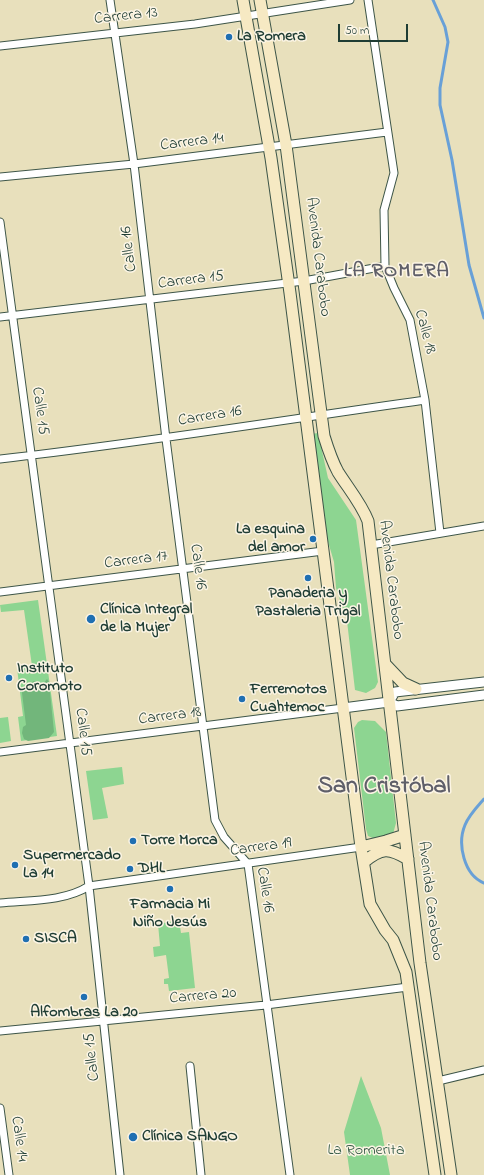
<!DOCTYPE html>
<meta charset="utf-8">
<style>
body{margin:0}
#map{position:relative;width:484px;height:1175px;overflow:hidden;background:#e8e0bc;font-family:"Indie Flower",sans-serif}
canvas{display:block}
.scale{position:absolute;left:338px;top:24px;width:70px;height:18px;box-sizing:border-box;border:2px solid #1f3d34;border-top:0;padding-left:5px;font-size:12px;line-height:14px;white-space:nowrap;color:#1f3d34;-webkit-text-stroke:3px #fcf5e5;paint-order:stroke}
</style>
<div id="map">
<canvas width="484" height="1175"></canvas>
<div class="scale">50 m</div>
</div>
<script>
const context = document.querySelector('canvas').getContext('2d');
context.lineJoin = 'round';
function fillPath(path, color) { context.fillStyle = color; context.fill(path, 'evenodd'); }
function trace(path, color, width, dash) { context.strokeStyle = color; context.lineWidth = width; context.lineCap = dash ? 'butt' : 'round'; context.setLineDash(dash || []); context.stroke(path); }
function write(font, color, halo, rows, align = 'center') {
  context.font = font + ' "Indie Flower",sans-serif'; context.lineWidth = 3; context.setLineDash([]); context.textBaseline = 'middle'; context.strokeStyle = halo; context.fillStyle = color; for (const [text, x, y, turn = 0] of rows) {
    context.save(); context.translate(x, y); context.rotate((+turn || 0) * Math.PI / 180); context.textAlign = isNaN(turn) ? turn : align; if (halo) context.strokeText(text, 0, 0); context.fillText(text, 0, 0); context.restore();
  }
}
const green = new Path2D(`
 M318,433L328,478L356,520L378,682L375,688L366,693L355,690L347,621L336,588L334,562L324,528L311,434Z
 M38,600L57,736L21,741L18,717L23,716L17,668L32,666L24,610L1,612L0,605Z
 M8,717L11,741L0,743V718Z
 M362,720L375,721L386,732L396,823L393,834L375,839L368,836L366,829L354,728L358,722Z
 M122,767L124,784L102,788L108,818L93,820L86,771Z
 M179,920L181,933L189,932L195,988L169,991L168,984H164V979L169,978L166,955L154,957L153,947L160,946L158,924Z
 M361,1076L381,1128L390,1175H350L344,1132Z`);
const forest = new Path2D(`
 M47,679L49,682L54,732L49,738L28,741L24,739L22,733L23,727L26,725L22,693L23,687L34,681L43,684Z`);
const stream = new Path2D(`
 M433,0L445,27L448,42L440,88V105L452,160L469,265L484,318
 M484,799C477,807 469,815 465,825C457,844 464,875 484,883`);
const minor = new Path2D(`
 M110,0L134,164L166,439L215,820L224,837L248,864L290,1175
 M368,0L394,173L384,210L385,266L394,288L410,320L425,400L440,533
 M0,46L195,24L350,0
 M0,177L134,164L387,132
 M0,222L89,886L120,1175
 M0,317L304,281L385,266
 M0,459C142,443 283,420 425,400
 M371,545L484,526
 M0,592L323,551
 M0,752L343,708
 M0,903C29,900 64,902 89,886L361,847
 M0,1031L266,1005L408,987
 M190,1066L201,1175
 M438,1081L484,1070
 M0,1108L9,1175`);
const tertiary = new Path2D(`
 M389,702L395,692L484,682
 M389,702L397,706L484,695
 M343,708L389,702`);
const secondary = new Path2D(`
 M243,0L271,158L290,293L361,847L370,904L385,930L393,940L406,972L435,1175
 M260,0L286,145L324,436C328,449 332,461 338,472C348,488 361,503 368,521L420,963L451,1175
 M385,664L403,683L416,689
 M361,847L386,841L405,835
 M364,862C382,847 389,848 408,859`);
const markers = [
 [229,37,4,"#1f6fb2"],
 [313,539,4,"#1f6fb2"],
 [308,578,4,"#1f6fb2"],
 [91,619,5,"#1f6fb2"],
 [9,678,4,"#1f6fb2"],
 [242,699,4,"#1f6fb2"],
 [133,841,4,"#1f6fb2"],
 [15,865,4,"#1f6fb2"],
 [130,869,4,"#1f6fb2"],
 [170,889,4,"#1f6fb2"],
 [26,939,4,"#1f6fb2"],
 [84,997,4,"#1f6fb2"],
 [133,1137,5,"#1f6fb2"]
];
const streetNames = [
 ["Carrera 13",126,17,-6],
 ["Carrera 14",192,143,-7],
 ["Calle 16",130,249,-97],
 ["Avenida Carabobo",317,257,83],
 ["Carrera 15",191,281,-7],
 ["Calle 18",424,332,75],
 ["Calle 15",39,411,82],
 ["Carrera 16",210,417,-9],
 ["Carrera 17",136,561,-7],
 ["Calle 16",197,567,82],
 ["Avenida Carabobo",390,580,83],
 ["Carrera 18",170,717,-7],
 ["Calle 15",82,732,83],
 ["Carrera 19",261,848,-8],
 ["Calle 16",264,890,81],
 ["Avenida Carabobo",429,901,83],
 ["Carrera 20",203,997,-5],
 ["Calle 15",93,1057,-96],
 ["Calle 14",18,1139,82]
];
const poiNames = [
 ["La Romera",237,37],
 ["La esquina",305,530,"right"],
 ["del amor",305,548,"right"],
 ["Panaderia y",308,594,"center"],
 ["Pastaleria Trigal",308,612,"center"],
 ["Clínica Integral",100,610],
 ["de la Mujer",100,628],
 ["Instituto",17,669],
 ["Coromoto",17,687],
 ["Ferremotos",250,690],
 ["Cuahtemoc",250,708],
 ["Torre Morca",141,841],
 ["Supermercado",23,856],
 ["La 14",23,874],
 ["DHL",138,869],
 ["Farmacia Mi",170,905,"center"],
 ["Niño Jesús",170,923,"center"],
 ["SISCA",34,939],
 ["Alfombras La 20",84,1013,"center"],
 ["Clínica SANGO",142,1137]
];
const parkNames = [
 ["La Romerita",366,1151]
];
const districtNames = [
 ["LA ROMERA",397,273]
];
const townNames = [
 ["San Cristóbal",384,788]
];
fillPath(green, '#8dd591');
fillPath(forest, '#72b67b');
trace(stream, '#68a0d7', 3);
trace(minor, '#3d5548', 9);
trace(tertiary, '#3d5548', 11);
trace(secondary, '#3d5548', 13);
trace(minor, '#fff', 7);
trace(tertiary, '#fff', 9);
trace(secondary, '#f6e9c3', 11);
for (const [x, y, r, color] of markers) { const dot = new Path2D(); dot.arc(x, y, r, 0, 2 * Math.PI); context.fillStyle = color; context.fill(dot); trace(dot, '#fcf5e5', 1.5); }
write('16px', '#1f3d34', '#fcf5e5', streetNames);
write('bold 16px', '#1f3d34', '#fcf5e5', poiNames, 'left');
write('16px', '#355b47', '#fcf5e5', parkNames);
context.letterSpacing = '1px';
write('bold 20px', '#5f5f69', '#fcf5e5', districtNames);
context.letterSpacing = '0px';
write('bold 24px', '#5f5f69', '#fcf5e5', townNames);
</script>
